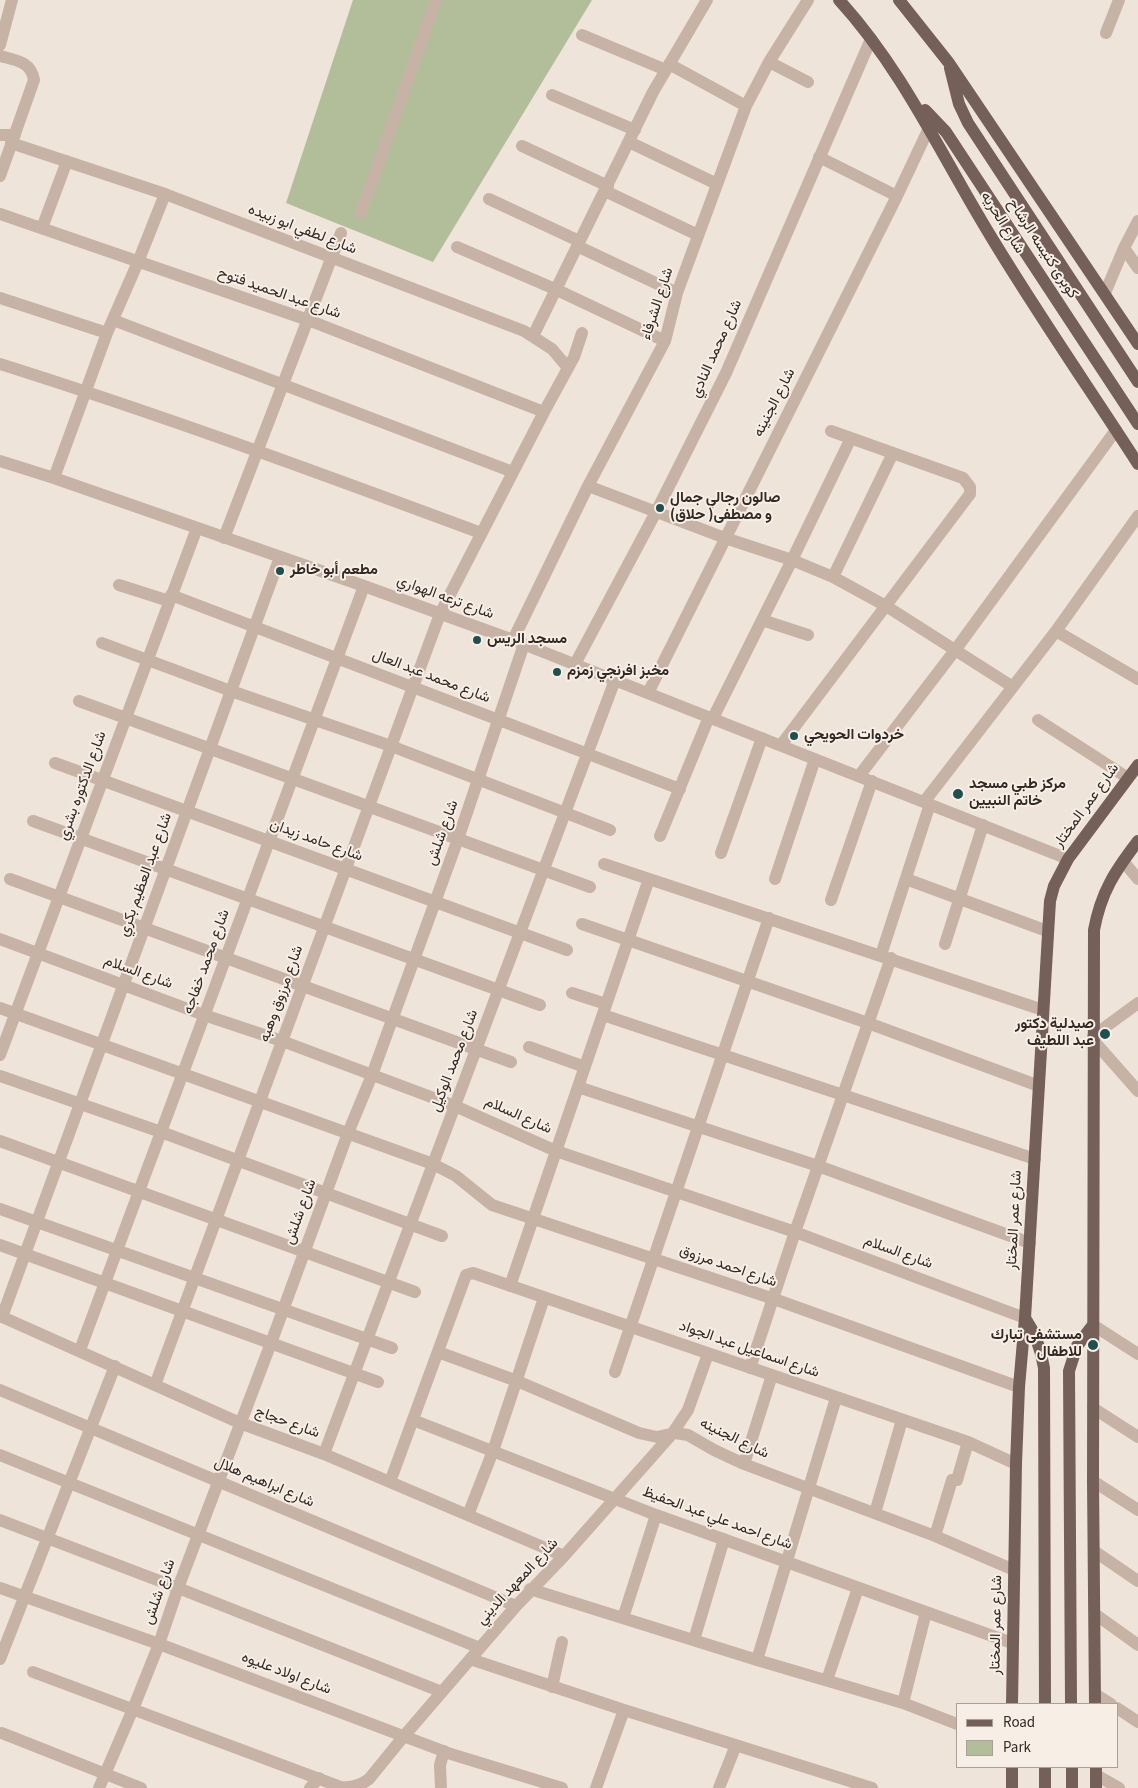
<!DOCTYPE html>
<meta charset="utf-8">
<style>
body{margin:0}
#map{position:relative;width:1138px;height:1788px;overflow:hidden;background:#efe4d9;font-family:"Source Sans 3",sans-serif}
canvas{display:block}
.legend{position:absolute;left:956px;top:1703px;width:162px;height:65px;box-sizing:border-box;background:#f7eee5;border:1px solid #a9a099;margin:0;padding:6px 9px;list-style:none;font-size:15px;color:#332a26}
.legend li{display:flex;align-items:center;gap:10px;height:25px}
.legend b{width:25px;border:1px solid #a9a099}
</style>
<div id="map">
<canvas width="1138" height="1788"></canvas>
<ul class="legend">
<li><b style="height:6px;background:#746058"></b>Road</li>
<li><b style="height:14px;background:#b2bd9a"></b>Park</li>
</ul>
</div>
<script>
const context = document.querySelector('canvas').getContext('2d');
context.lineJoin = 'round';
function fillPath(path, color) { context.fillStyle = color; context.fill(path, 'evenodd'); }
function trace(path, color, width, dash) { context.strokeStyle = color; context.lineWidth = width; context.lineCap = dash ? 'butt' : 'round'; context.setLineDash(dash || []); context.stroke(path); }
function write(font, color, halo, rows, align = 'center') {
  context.font = font + ' "Source Sans 3",Vazirmatn,sans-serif'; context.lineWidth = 4; context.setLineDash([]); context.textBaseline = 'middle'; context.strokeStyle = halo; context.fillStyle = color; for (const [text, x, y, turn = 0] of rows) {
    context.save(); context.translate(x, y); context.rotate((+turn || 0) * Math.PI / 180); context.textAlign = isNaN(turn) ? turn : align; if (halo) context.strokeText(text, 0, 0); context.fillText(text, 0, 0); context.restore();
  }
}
const green = new Path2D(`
 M353,0H592L433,262L286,203Z`);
const minor = new Path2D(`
 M1106,33L1119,0
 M582,35L666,70
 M0,45L12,0
 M0,56C15,60 31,61 34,80L0,176
 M769,62L808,82
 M669,64L746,106
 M552,95L635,130
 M0,135H15
 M629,142L717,184
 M11,143L165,194L524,331L552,349L568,368
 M522,146L608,186
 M819,157L897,196
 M605,191L698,235
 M489,199L579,241
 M361,213L436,0
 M0,214L308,320L544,412
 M42,228L67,161
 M577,246L677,293
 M457,247L555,289L665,341
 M1124,248L1138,268
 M1105,293L1124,248L1138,221
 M0,298L107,333
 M113,320L513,472
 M533,336L653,92L707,0
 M0,364C162,415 322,474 481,533
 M0,461L54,478L364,586L513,640L1068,859
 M54,478L107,333L138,262L165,194
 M588,486L725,538L792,560L833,577L886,606L1013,687
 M224,538L341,233
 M833,577L893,453
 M119,585L169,601
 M171,595L680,789
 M762,620L808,635
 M1056,631L1138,679
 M513,640L588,486L665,341L677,293L746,106L769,62L808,0
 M102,643L231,691L391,746L610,830
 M575,664L656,512L726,373L871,39
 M648,693L897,196L929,128
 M79,701L590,887
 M713,718L792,560L851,438
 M1038,720L1128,778
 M781,745L970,494V487L963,478L831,431
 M55,763L567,950
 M859,776L956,649L1116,430
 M924,802L1056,631L1138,516
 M33,821L540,1005
 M660,836L709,717
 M721,853L762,738
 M1123,861L1138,879
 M604,864L1043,1010
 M10,879L511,1062
 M775,879L815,759
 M906,879L1047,931
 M831,900L872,781
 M582,924L868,1023L1039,1086
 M0,939L204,1015L282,1041L455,1106L556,1151L795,1232L1025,1318
 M945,944L983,825
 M881,955L930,804
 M572,993L606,1004
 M0,1008L433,1164L456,1176L492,1205L774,1299L1019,1387
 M603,1015L1035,1159
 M1093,1036L1138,1003
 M1093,1040L1138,1091
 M529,1047L585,1067
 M0,1055L197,528
 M0,1076L161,1132L442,1236
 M578,1087L818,1166L1030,1243
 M0,1141L415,1292
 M0,1209L392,1348
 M0,1245L378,1382
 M510,1286L649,879
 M0,1316L240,1423L324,1454L564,1556
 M2,1317L280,557
 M1093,1325L1138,1354
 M80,1350L364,586
 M438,1352L517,1381L639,1433L657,1437L675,1433L688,1435L714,1450L744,1464L935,1536L1014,1570
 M750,1368L795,1232L891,958
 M615,1372L769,918
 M155,1385L440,614L544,412L574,357L582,333
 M0,1390L516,1606
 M1093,1408L1138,1437
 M413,1420L656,1515L1012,1643
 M324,1454L615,680
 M0,1455L480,1648
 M744,1464L772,1375
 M1093,1481L1138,1510
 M390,1482L466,1275L473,1273L968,1442L1016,1464
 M875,1513L902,1420
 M468,1515L493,1451L544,1298
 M0,1520L178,1588L442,1692
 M935,1536L952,1480H957L968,1442
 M1094,1551L1138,1581
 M0,1588L159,1644L451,1754L562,1788
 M530,1589L757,1660L903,1703L957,1724
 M1095,1614L1138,1645
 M623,1618L656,1515
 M694,1640L724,1539
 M0,1659L115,1366
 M470,1659L624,1710L872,1788
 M757,1660L836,1398
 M33,1672L341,1787C352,1788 360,1786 369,1779L404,1736L516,1606L564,1556L672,1434L688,1410L708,1354
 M827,1680L858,1588
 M552,1687L562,1642
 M1095,1694L1111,1704
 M903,1703L926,1612
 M1117,1708L1138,1722
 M2,1733L141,1788
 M1096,1775L1119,1788
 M99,1788L133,1709L159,1644L178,1588L271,1343L348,1133L372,1075L458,839L524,644
 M310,1788L319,1778
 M441,1788L440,1765L444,1751
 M596,1788L624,1710
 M719,1788L736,1745`);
const major = new Path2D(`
 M839,0C903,70 941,155 990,235C1037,313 1089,388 1138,464
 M899,0L949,63L1138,344
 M950,68L959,104L968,123L1138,382
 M925,110L946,132L1138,424
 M1025,1318C1036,1334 1041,1349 1044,1368L1045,1704
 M1012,1704L1016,1464L1019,1387L1025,1318L1050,901L1054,886L1068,859L1138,765
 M1071,1704L1069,1371L1077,1346L1093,1325
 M1095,1704L1093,1481L1094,930C1101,892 1115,871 1138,841
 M1045,1767V1788
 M1072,1767V1788
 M1096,1767V1788
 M1012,1788V1767`);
const markers = [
 [660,508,5,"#1f4f51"],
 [280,571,5,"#1f4f51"],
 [477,640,5,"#1f4f51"],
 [557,672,5,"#1f4f51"],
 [794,736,5,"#1f4f51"],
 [958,794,6,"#1f4f51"],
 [1105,1034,6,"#1f4f51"],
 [1093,1345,6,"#1f4f51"]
];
const streetNames = [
 ["شارع الحريه",1002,223,58],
 ["شارع لطفي ابو زبيده",302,230,21],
 ["كوبرى كنيسه الرشاح",1042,249,57],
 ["شارع عبد الحميد فتوح",279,294,19],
 ["شارع الشرفاء",658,304,-72],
 ["شارع محمد النادي",717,349,-66],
 ["شارع الجنينه",775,403,-63],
 ["شارع ترعه الهواري",445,598,20],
 ["شارع محمد عبد العال",431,677,21],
 ["شارع الدكتوره بشري",83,786,-70],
 ["شارع عمر المختار",1087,806,-54],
 ["شارع شلش",443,833,-70],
 ["شارع حامد زيدان",316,841,20],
 ["شارع عبد العظيم بكري",146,875,-70],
 ["شارع محمد خفاجه",207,962,-70],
 ["شارع السلام",138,973,20],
 ["شارع مرزوق وهبه",282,994,-70],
 ["شارع محمد الوكيل",455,1061,-69],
 ["شارع السلام",518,1116,24],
 ["شارع شلش",301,1212,-70],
 ["شارع عمر المختار",1015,1220,-87],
 ["شارع السلام",898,1253,20],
 ["شارع احمد مرزوق",728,1267,19],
 ["شارع اسماعيل عبد الجواد",749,1350,19],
 ["شارع حجاج",287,1423,20],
 ["شارع الجنينه",734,1439,26],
 ["شارع ابراهيم هلال",264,1483,23],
 ["شارع احمد علي عبد الحفيظ",717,1519,20],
 ["شارع المعهد الديني",518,1582,-47],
 ["شارع شلش",160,1592,-70],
 ["شارع عمر المختار",997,1625,-89],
 ["شارع اولاد عليوه",286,1674,21]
];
const poiNames = [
 ["صالون رجالي جمال",670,499],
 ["و مصطفى( حلاق)",670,516],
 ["مطعم أبو خاطر",290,571],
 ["مسجد الريس",487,640],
 ["مخبز افرنجي زمزم",567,672],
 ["خردوات الحويحي",804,736],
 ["مركز طبي مسجد",969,785],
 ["خاتم النبيين",969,802],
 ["صيدلية دكتور",1094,1025,"right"],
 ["عبد اللطيف",1094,1042,"right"],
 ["مستشفى تبارك",1082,1336,"right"],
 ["للاطفال",1082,1353,"right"]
];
fillPath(green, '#b2bd9a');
trace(minor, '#c6b3a6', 12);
trace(major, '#746058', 12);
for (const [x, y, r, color] of markers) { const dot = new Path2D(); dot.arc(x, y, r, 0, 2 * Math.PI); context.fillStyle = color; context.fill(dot); trace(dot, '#f7eee5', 2); }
write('15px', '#332a26', '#f7eee5', streetNames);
write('bold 15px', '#332a26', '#f7eee5', poiNames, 'left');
</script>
